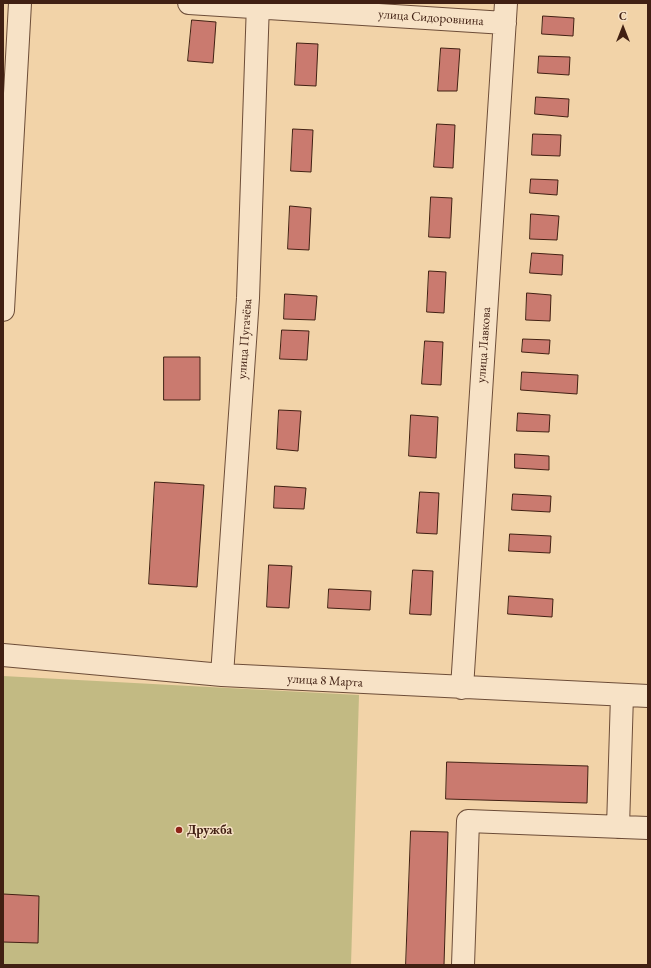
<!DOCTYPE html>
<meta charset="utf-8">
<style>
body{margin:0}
#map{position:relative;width:651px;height:968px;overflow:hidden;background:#f2d3a8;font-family:"EB Garamond",serif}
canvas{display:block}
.frame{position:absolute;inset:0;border:4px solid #412013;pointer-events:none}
.north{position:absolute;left:603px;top:8px;width:40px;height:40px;-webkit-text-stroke:3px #f7e2c6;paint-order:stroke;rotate:0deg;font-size:11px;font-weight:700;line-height:16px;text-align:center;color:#412013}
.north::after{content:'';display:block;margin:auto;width:14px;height:18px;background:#412013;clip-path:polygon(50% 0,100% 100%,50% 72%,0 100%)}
</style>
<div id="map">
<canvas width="651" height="968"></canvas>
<div class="frame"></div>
<div class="north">С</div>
</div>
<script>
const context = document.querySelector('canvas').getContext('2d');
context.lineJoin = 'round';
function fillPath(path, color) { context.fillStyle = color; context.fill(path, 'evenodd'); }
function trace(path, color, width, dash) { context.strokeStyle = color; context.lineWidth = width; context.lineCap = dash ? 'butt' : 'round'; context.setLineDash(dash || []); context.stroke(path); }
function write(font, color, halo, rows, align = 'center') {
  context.font = font + ' "EB Garamond",serif'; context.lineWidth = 3; context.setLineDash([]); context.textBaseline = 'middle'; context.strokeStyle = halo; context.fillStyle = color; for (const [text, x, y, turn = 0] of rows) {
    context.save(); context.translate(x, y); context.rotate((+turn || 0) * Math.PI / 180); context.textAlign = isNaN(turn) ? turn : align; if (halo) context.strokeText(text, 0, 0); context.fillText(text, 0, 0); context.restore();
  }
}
const green = new Path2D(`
 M3,676L359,695L351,965H3Z`);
const building = new Path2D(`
 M543,16L574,18L573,36L542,34Z
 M192,20L216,22L213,63L188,61Z
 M297,43L318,44L316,86L295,85Z
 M441,48L460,49L457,91H438Z
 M539,56L570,57L569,75L538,73Z
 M536,97L569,99L568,117L535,114Z
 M437,124L455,125L453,168L434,167Z
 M293,129L313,130L311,172L291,171Z
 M533,134L561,135L560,156L532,155Z
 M531,179L558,180L557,195L530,193Z
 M431,197L452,198L450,238L429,237Z
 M290,206L311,208L309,250L288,249Z
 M531,214L559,216L557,240L530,239Z
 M532,253L563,255L562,275L530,273Z
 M429,271L446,272L444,313L427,312Z
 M527,293L551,295L550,321L526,320Z
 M285,294L317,296L315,320L284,319Z
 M282,330L309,331L307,360L280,359Z
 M523,339L550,340L549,354L522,352Z
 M425,341L443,342L441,385L422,384Z
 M164,357H200V400H164Z
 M522,372L578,375L577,394L521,390Z
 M279,410L301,411L298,451L277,449Z
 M518,413L550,415L549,432L517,431Z
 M411,415L438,417L436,458L409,456Z
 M515,454L549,456V470L515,468Z
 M155,482L204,485L197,587L149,584Z
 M275,486L306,488L304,509L274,508Z
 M420,492L439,493L437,534L417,533Z
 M513,494L551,496L550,512L512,510Z
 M510,534L551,536L550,553L509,551Z
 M269,565L292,566L289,608L267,607Z
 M413,570L433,571L431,615L410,614Z
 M329,589L371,591L370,610L328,608Z
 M509,596L553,599L552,617L508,614Z
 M447,762L588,766L587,803L446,799Z
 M411,831L448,832L444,965H406Z
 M3,894L39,896L38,943L3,942Z`);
const minor = new Path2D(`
 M189,3L505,23
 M3,310L20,3
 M3,655L222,675L648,696
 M222,675L248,298L258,3
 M462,688L506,3
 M618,827L622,695
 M463,965L468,821L648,828`);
const markers = [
 [179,830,4,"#8f2418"]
];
const streetNames = [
 ["улица Сидоровнина",431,18,4],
 ["улица Пугачёва",245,339,-86],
 ["улица Лавкова",484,345,-86],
 ["улица 8 Марта",325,681,3]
];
const poiNames = [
 ["Дружба",187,830]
];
fillPath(green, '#c2ba83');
fillPath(building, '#ca7a6f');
trace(building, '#412013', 1);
trace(minor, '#6d4d38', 24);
trace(minor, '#f7e2c6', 22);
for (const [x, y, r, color] of markers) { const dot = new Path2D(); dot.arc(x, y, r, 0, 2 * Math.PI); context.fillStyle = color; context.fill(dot); trace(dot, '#f7e2c6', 1.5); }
write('13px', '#412013', '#f7e2c6', streetNames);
write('bold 13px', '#412013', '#f7e2c6', poiNames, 'left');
</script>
